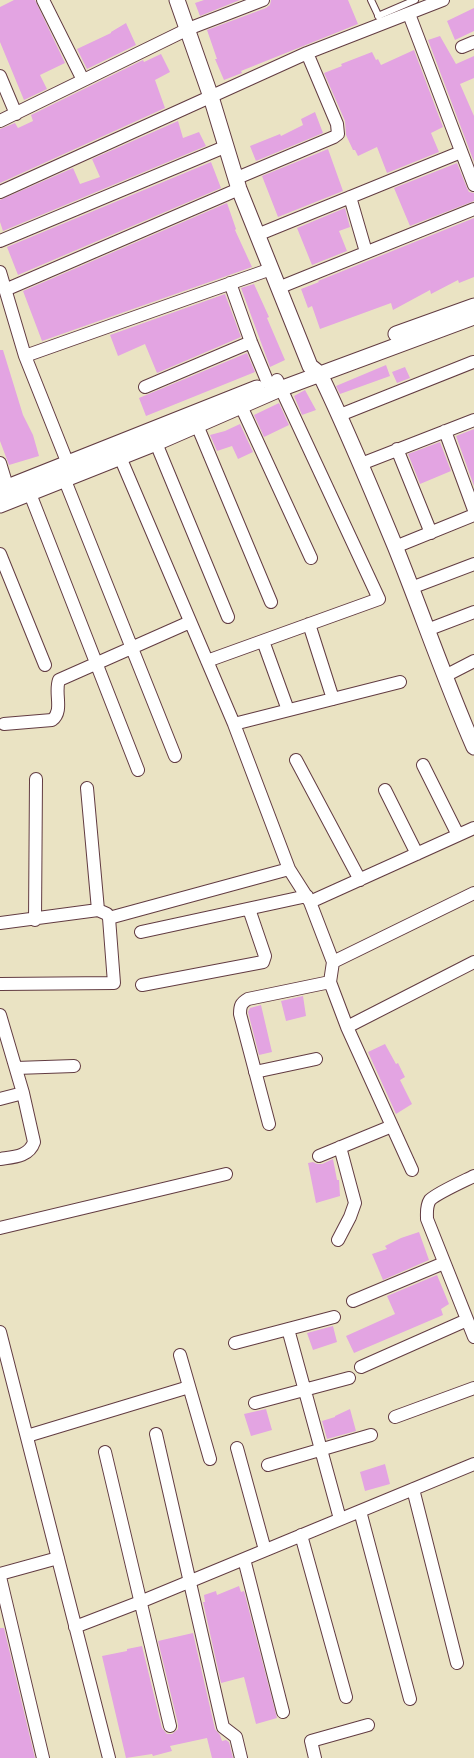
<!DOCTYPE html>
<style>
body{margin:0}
canvas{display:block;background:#eae3c3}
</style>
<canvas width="474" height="1758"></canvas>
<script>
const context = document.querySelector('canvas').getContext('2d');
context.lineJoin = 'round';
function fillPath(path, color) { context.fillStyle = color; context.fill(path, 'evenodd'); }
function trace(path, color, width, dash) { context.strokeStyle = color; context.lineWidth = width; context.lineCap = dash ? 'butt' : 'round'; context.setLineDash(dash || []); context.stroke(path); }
const building = new Path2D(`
 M14,0H35L65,63L40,75L47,89L24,100L0,42V7Z
 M204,0H240L200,16L195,3Z
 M271,0H348L358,24L241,71L242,73L224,80L215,59H217L207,30L266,8L270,5Z
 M474,8V31L455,40L447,21Z
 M126,23L136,45L87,69L77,49L111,33V32Z
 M440,36L456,64L474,56V78L460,84L474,116V162L428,40Z
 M414,50L443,127L431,133L439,152L387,173L377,147L358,156L355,150H353L346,135L345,121L324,73L342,66L341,64L372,52L376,60L378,59L381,65Z
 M161,54L170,72L155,80L165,108L0,183V129L15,123L18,128L33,121L31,115L143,60L144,62Z
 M315,112L323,133L256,161L250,146L280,134L281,136L303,125L301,119Z
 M178,121L183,138L199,132L206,146L3,231L0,222V200L73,168L80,184L100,177L92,159Z
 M328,149L343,191L278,217L262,176Z
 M211,162L221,188L18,275L7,247Z
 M457,163L467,188L469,192L474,193V201L410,226L394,188Z
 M227,203L236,229L235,230L252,267L42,341L23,291Z
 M345,208L350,227L339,231L347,251L312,265L297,228Z
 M474,218V277L459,283L458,280L431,294L430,290L393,310L391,303L320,329L312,306L308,308L301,289L319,282L318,281Z
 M254,284L269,317L267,318L285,360L270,367L241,288Z
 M225,294L241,337L157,373L145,344L118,356L110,335Z
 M0,350H3L23,415L33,435L39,456L9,465L0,441Z
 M247,353L255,372L146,416L139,398Z
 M386,365L390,376L340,394L336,386Z
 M405,367L410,378L397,383L392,372Z
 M305,390L316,410L302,415L294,396Z
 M279,403L289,425L264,437L254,415Z
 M240,424L253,452L238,459L232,446L217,451L210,435L225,431Z
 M474,429V486L456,436Z
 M440,442L451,471L420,484L408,454Z
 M303,996L306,1016L286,1021L281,1001Z
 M261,1005L272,1052L259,1055L248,1012L250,1008Z
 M385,1044L396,1064L398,1063L405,1077L400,1080L412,1104L396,1114L368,1052Z
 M333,1159L337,1180H339L340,1196L316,1203L308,1163L313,1162L317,1164H322Z
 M419,1232L429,1260L383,1280L372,1254L387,1249L385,1246L401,1238Z
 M437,1275L449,1304L441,1309L443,1315L354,1353L346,1336L395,1314L387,1296Z
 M333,1326L337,1342L313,1350L307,1333Z
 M266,1409L272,1430L251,1436L244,1414Z
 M350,1409L356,1431L327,1439L322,1421L335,1417V1416Z
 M385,1464L390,1484L365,1491L360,1472Z
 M239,1586L241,1592L244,1591L277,1718L256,1724L244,1677L221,1683L203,1602H205L204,1595L216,1591L217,1595Z
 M0,1628H4L35,1758H0Z
 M193,1633L215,1729L220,1735L222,1741L226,1740L229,1742L233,1758H212L207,1738L170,1746L172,1751L153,1756L152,1754L126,1758L102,1656L127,1651V1649L142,1646L162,1728L167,1734H172L178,1729V1724L158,1641Z`);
const service = new Path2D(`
 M371,0L379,17
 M378,16L415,0`);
const minor = new Path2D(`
 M43,0L83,80
 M409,14L474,185
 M462,47L474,42
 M0,76L16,114
 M0,121L188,29L263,0
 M237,178L334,137L338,134L337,124L307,53
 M0,192L307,53L443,0
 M350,197L366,252
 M257,235L461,152
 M0,241L227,146
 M0,272L25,356L70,469
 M230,283L251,342L268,383
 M278,288L474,209
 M5,290L239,189
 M25,356L271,269
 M145,387L251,342
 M241,406L311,558
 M340,415L473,362
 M197,425L271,602
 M445,431L474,510
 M156,443L228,617
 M397,449L431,533
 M120,457L234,724L289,869L310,902L333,962L330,982L347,1027L412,1170
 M0,463L7,486
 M361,464L474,420
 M62,473L175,756
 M27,486L138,770
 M395,547L474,515
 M0,554L45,665
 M411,588L474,564
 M309,624L333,699
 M427,630L474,612
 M263,641L288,710
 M207,661L379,599L277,380
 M445,676L474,661
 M4,724L52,720C64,711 54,693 59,680L190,622
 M234,724L400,682
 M296,760L360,880
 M423,765L458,835
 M87,788L98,910
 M385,790L417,854
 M310,902L474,828
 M35,920L36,779
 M0,923L98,910L107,914L109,918L289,869
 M141,932L307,896
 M333,962L474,893
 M0,984L114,983L109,918
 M142,985L263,962L265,956L249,909
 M0,1015L23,1093L34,1142C29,1157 13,1157 0,1159
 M347,1027L474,962
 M16,1068L74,1066
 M255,1072L316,1059
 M0,1099L23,1093
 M269,1124L240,1014C240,1006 241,1003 248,999L330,982
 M319,1156L392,1126
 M474,1176C464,1181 437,1193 430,1200C426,1206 427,1213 427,1219L474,1337
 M0,1228L226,1174
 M338,1240L350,1217L355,1203L340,1147
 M353,1301L444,1263
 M288,1329L340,1519
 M0,1332L109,1758
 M235,1343L334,1317
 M180,1355L210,1459
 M361,1367L467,1320
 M255,1403L349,1378
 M395,1417L474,1388
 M156,1434L223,1727L236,1737L241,1758
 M27,1436L189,1387
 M237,1448L265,1550
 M105,1452L170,1726
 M268,1465L371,1435
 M413,1489L457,1663
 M360,1511L410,1699
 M301,1535L346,1697
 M244,1559L283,1712
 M0,1574L58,1558
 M0,1577L43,1758
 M75,1627L140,1602L474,1464
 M315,1758L311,1741L368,1725`);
const tertiary = new Path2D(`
 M177,0L211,97L239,189L310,366L320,374C347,430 371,488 395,546C422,613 445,681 474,747
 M396,334L474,306
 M0,490L257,388
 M0,505L156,443L280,389L474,317`);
fillPath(building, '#e3a4e2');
trace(service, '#623c42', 8);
trace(minor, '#623c42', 14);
trace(tertiary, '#623c42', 17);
trace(service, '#fff', 6);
trace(minor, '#fff', 12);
trace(tertiary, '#fff', 15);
</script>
